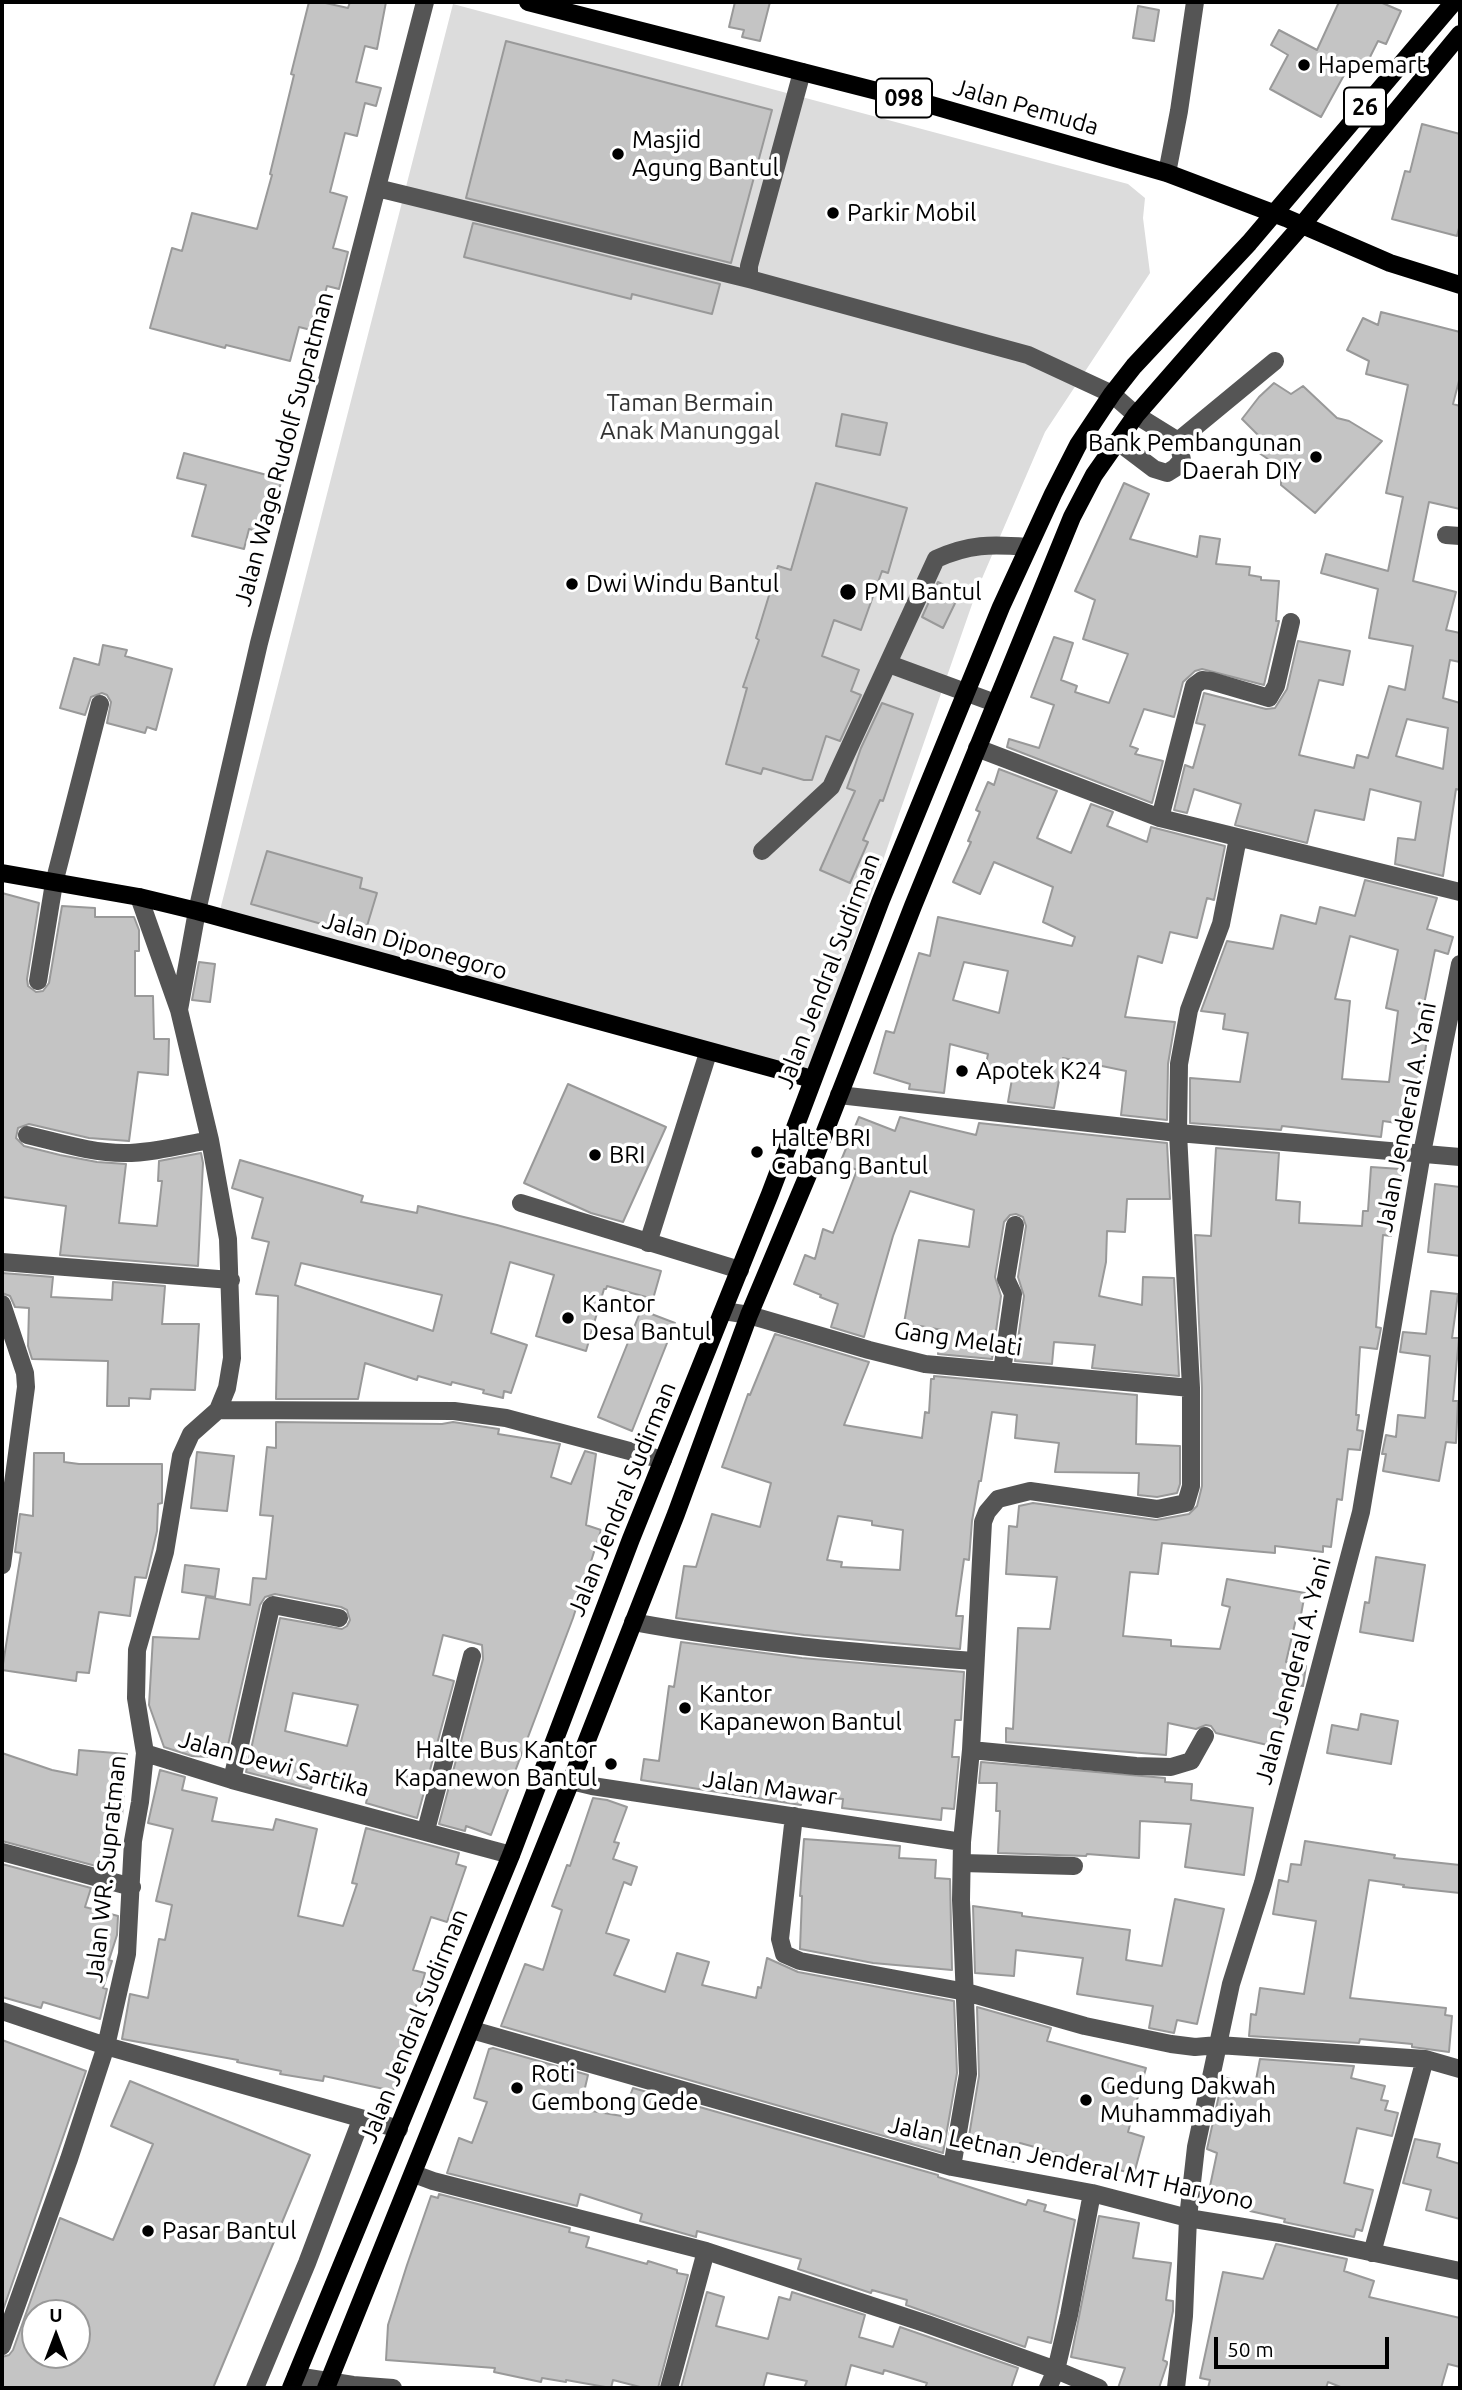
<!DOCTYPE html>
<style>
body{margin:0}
#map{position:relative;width:1462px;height:2390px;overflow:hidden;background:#fff;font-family:Ubuntu,sans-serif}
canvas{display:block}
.frame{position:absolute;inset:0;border:4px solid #000;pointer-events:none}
.north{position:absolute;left:21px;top:2299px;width:70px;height:70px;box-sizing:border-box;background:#fff;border:2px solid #999;border-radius:50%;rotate:0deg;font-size:19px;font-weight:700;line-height:28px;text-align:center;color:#000}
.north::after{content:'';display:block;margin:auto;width:24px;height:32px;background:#000;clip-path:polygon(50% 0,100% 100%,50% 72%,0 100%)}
.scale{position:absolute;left:1214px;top:2337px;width:175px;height:32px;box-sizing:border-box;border:4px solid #000;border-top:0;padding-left:9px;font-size:21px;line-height:24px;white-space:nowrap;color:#000;-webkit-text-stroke:5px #fff;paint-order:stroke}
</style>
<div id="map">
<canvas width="1462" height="2390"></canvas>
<div class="frame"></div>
<div class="north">U</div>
<div class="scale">50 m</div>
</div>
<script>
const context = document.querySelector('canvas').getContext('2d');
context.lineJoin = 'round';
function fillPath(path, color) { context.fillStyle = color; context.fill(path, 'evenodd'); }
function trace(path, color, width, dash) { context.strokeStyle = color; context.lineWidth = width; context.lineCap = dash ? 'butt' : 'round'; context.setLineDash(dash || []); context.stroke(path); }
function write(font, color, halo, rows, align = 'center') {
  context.font = font + ' Ubuntu,sans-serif'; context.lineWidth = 7; context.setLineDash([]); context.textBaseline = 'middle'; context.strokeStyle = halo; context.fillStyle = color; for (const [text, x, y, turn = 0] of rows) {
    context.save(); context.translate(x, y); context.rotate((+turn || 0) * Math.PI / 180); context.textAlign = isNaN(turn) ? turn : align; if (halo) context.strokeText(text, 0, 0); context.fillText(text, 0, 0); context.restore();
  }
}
const green = new Path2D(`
 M453,4L1128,184L1145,198L1143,218L1150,273L1045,432L977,590L809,1073L220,910Z`);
const building = new Path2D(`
 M309,2H321L348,8L350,2H386L377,49L365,46L356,82L381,88L376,106L365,103L357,136L345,133L330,192L347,197L333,248L348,252L339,289L327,286L315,331L299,327L290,361L226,345L225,348L150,328L172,248L182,251L192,213L257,229L272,175L270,174L294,75L291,74Z
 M735,2H770L760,41L742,37L744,30L729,27Z
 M1339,2H1380L1401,11L1386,44L1378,41L1367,63L1354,57L1321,117L1270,89L1288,55L1271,45L1279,30L1317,50Z
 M1138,6L1159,10L1154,41L1133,38Z
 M506,41L772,110L731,263L466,198Z
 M1422,124L1460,134V224L1457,236L1392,219L1405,171L1410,172Z
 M473,223L720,284L712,314L632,294L631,299L464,257Z
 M1381,312L1460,332V377L1453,404L1460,406V509L1429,502L1413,581L1456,592L1446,630L1460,633V662L1450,660L1443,698L1460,703V790L1456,789L1443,876L1395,864L1398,838L1415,840L1421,802L1370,789L1364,820L1315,810L1307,843L1235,825L1241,804L1194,789L1187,813L1174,810L1185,765L1193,768L1205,725L1196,723L1204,693L1266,709L1275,708L1287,689L1298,641L1350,651L1343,685L1319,680L1299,755L1354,768L1357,755L1368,758L1389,686L1405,690L1413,646L1369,638L1378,589L1321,573L1326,554L1388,571L1403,497L1386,493L1408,385L1366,374L1369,361L1347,350L1363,318L1378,325ZM1407,719L1448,728L1443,769L1396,756Z
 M1274,383L1291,394L1303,386L1337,418L1349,421L1382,441L1315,513L1281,485V468L1249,446L1258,435L1242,419L1259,397Z
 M842,414L887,423L880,455L836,446Z
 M184,453L282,479L275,504L268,502L261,532L249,529L244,549L192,536L206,485L177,478Z
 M816,483L907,508L888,573L882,571L861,630L834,620L822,656L859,670L851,691L861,695L840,741L826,736L812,780H804L763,768L761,774L726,764L747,688L743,687L759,640L756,638L778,566L791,570Z
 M1124,483L1149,494L1130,539L1197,557L1200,536L1220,539L1216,564L1250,567L1249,575L1261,577V580L1279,581L1276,621H1279L1264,685L1202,669L1195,671L1183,682L1174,717L1144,709L1130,746L1138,749L1135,754L1163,761L1152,803L1007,747L1009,739L1039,748L1054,705L1031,697L1054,637L1073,643L1061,680L1077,686L1075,692L1109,703L1128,654L1083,639L1095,600L1075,591Z
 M938,582L960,593L943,628L922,617Z
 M103,645L127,650L125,656L172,669L156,730L147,727L145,733L107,723L111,702L107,695L102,693L91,697L85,715L60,708L74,658L99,665Z
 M882,703L913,714L883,801L880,800L863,840L868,842L850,883L820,870L855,791L847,788L861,748Z
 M999,769L1057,791L1037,838L1071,853L1091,804L1113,812L1107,826L1147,842L1151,827L1225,846L1214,900L1207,898L1197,938L1170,932L1162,963L1138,956L1125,1017L1175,1022L1168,1064L1167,1120L1121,1115L1126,1071L1063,1058L1054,1108L1008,1102L1012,1079L984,1074L988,1054L950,1044L944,1093L909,1089L910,1084L874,1073L886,1031L894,1033L919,953L930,956L938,917L1072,946L1075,937L1043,922L1053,887L994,862L980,894L953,882L971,842L968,841L980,812L976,810L988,782L994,785ZM964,962L1008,971L999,1013L953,1000Z
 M267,851L362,878L360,888L377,893L364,936L251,904Z
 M1365,880L1437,898L1427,929L1453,937L1448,954L1435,950L1419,1029L1428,1030L1425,1053L1419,1096L1414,1095L1410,1125L1383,1121L1381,1137L1282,1126L1281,1130L1190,1123V1078L1240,1082L1248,1033L1223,1029L1225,1014L1201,1011L1227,941L1273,949L1281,915L1316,924L1320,907L1355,916ZM1350,936L1398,950L1386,1008L1398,1011L1389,1082L1342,1079L1350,1001L1335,999Z
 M2,893L39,903L27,979L28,986L36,992L43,991L49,983L62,906L95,908V917H134L139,930V951H135V996H153L154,1039H169L168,1075L138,1072L129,1141L89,1138L29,1124L18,1128L16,1138L24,1146L60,1155L97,1162L126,1164L119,1223L157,1226L162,1181H158L159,1161L201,1153L203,1163L198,1266L60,1255L66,1206L2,1197Z
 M199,962L215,964L210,1002L192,1000Z
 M568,1084L666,1127L623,1222L591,1213L524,1183Z
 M859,1117L895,1131L900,1117L976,1135L979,1123L1167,1143L1170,1199H1127L1125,1232L1107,1231L1106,1262L1099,1296L1142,1305L1143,1277L1174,1278L1179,1376L1092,1368L1095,1345L1054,1342L1052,1364L1015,1361L1024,1296L1018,1277L1026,1226L1023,1217L1016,1214L1010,1215L1004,1222L995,1277L1001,1296L992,1359L938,1354L942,1330L904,1323L919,1240L969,1247L974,1210L910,1191L893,1236L864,1337L831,1327L838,1304L820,1297L821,1295L794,1284L805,1255L815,1259L823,1229L833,1233L857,1170L840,1163Z
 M1216,1148L1279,1153L1276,1200L1300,1202L1299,1223L1362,1226L1363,1211H1368L1371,1167L1401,1169L1398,1208H1394L1391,1236L1383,1235L1376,1327L1381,1328L1377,1349L1360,1347L1356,1415H1359L1357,1430L1363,1431L1360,1450L1348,1449L1342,1500L1337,1499L1331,1547L1323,1546V1552L1275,1546V1553L1162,1543L1158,1574L1130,1572L1123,1636L1171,1640V1646L1220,1649L1230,1607L1222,1605L1227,1579L1305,1593L1300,1620L1296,1619L1286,1662L1306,1666L1303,1686L1290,1684L1276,1747L1216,1733L1211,1726L1206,1725L1196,1729L1168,1723L1166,1755L1006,1742V1728L1013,1729L1018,1628L1050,1629L1057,1577L1006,1574L1009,1526L1017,1527L1019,1506L1033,1503L1156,1520L1189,1514L1197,1506L1202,1486V1388L1195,1235L1211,1236Z
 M240,1160L363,1196L361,1202L417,1213L418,1206L497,1225L661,1271L653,1299L607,1286L606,1289H604L586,1351L536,1336L554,1275L510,1262L491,1333L527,1345L511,1393L504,1391L503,1398L483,1393L484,1390L452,1382L451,1385L418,1376L417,1380L365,1363L358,1399H276L278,1296L256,1294L269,1242L252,1238L263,1198L232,1188ZM301,1263L442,1295L433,1331L295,1285Z
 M1435,1184L1460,1187V1256L1428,1252Z
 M2,1273L53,1277L51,1297L112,1300L113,1282L165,1286L162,1324H199L195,1390L151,1389L150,1399L129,1398V1406H107L108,1361L32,1359L28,1346L29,1308L15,1307L10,1296L2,1293Z
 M1431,1291L1458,1294L1452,1338H1459L1453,1401H1458L1456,1443L1446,1442L1439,1481L1383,1471L1386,1454H1382L1386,1435L1396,1437L1398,1415L1425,1418L1430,1356L1400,1352L1403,1332L1426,1334Z
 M641,1310L675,1323L632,1431L598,1417Z
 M775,1334L869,1362L844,1425L922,1438L925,1412L929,1413L931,1379H934V1376L1137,1395L1136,1444L1180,1446V1484L1177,1493L1157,1497L1138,1495L1139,1473L1055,1472L1059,1443L1015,1438L1017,1415L992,1412L981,1481H979L972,1521L969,1560L964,1559L956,1616H963L960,1649L804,1635L676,1618L684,1566L696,1567L712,1514L760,1527L771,1483L722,1467L748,1394L750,1395ZM838,1516L872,1521V1525L903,1530L900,1570L841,1567L842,1562L827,1560Z
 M276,1422L442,1424L453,1422L499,1429L498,1434L560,1444L551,1477L571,1484L585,1451L596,1454L586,1525L601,1530L573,1618L491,1835L466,1826L465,1831L439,1824L483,1659L482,1645L443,1635L433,1675L454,1681L417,1818L366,1803L368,1795L314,1780L311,1789L246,1772L280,1618L342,1629L347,1626L350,1620L347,1610L341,1607L275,1594L265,1597L260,1605L225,1758L192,1756L164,1747L149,1705L153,1637L199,1639L206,1597L250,1605L253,1578L266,1579L273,1516L260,1515L267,1447L276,1448ZM293,1693L358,1705L347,1746L285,1731Z
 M197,1452L234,1456L227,1511L191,1508Z
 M34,1453H64V1462L79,1464H162V1503L158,1504L157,1531L146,1578L135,1577L130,1616L99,1612L89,1673L77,1672L76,1681L2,1670L21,1553L15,1552L20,1514L33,1516Z
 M1376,1557L1425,1565L1413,1641L1360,1632L1365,1602L1369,1603Z
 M185,1565L219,1569L215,1597L182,1592Z
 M681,1642L802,1658L964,1672L961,1720H955L952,1757H959L954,1809L942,1808L941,1820L842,1808L843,1799L802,1795L801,1805L641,1780L644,1759L659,1761L669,1686L674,1687Z
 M1361,1714L1398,1721L1391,1764L1327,1753L1332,1725L1358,1730Z
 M79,1750L127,1754L122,1816L119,1815L111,1870L2,1841V1753L52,1770L77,1775Z
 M981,1762L1165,1778V1782L1192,1784L1191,1800L1253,1808L1244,1875L1185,1867L1191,1824L1140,1821L1139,1858L1087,1854L1086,1856L998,1853L1000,1811H996L997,1783H979Z
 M160,1770L185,1777L182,1790L217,1798L212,1821L273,1830L276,1819L317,1829L298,1916L343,1926L357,1884L352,1883L366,1828L459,1853L456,1864L466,1867L447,1922L431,1917L413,1970L425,1973L393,2091L324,2076L323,2081L280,2074L281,2071L237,2062L238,2060L122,2039L130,1994L148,1998L159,1939L165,1940L172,1905L156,1901L173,1829L148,1823Z
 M593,1798L607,1800L627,1807L614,1842L619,1843L613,1859L637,1867L631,1885L624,1882L606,1933L629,1940L614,1975L665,1992L677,1953L709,1962L702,1985L756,1998L758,1987L761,1988L767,1958L798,1972L954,2001L957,2073L943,2153L501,2026L525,1964L543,1970L562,1910L552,1906L567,1865L570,1866Z
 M804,1839L900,1846L899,1858L936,1860L935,1878L950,1879L952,1970L873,1963L800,1949L802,1896H800Z
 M1305,1841L1395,1855L1394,1858L1460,1865V1893L1403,1887L1404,1885L1369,1880L1350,1998L1446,2008L1445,2015L1452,2016L1449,2052L1412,2047V2044L1360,2039L1359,2043L1249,2036L1251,2014L1256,2015L1260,1988L1304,1994L1316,1921L1273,1914L1279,1880L1288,1882L1291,1864L1301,1865Z
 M2,1864L91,1888L85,1907L118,1916L117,1935L109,1960L112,1961L103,1988L107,1989L100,2019L43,2002L41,2008L2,1997Z
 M1175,1899L1224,1909L1197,2024L1177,2020L1174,2033L1149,2028L1153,2006L1077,1994L1083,1958L1016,1950L1014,1976L975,1973L973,1906L1022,1913V1916L1130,1930L1126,1960L1162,1966Z
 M977,2007L1051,2028L1047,2041L1146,2068L1128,2132L1144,2137L1134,2174L1020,2143L1014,2162L967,2148L979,2076Z
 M2,2040L86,2071L2,2313Z
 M493,2048L588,2075L580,2109L622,2116L633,2088L938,2175V2177L1026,2205L1028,2200L1046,2205L1044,2211L1075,2220L1051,2343L1028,2337L1025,2347L906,2305L907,2300L872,2290L871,2293L798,2269L801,2259L697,2231L696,2237L640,2221L642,2214L580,2194L577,2206L447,2173L459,2138L472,2143L487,2102L474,2098L489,2049Z
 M1260,2059L1354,2066L1351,2078L1385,2086L1381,2100L1388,2101L1385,2110L1398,2113L1392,2136L1357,2128L1344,2183L1373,2190L1362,2231L1356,2229L1354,2237L1284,2222L1285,2219L1250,2211L1252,2200L1209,2191L1217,2153L1207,2149L1223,2077L1255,2085Z
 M130,2081L310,2155L213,2388H2V2357L9,2355L13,2350L60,2218L113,2240L153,2144L111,2126ZM35,2313H77V2355H35Z
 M1415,2139L1440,2144L1437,2157L1460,2164V2219L1426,2210L1431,2190L1403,2183Z
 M439,2194L570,2228L569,2232L589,2237L586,2247L647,2264L648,2261L677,2270V2273L688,2275L658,2388H644L613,2380L611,2388L566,2380V2382L542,2378L541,2382L494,2372L495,2368L386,2360L388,2325L407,2265L431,2196L438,2198Z
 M1099,2216L1139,2223L1133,2258L1171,2263L1166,2300L1173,2301V2311L1163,2360L1167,2362V2364L1159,2388H1118L1125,2368L1071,2357Z
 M1276,2244L1347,2259L1344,2271L1374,2281L1369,2297L1460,2318V2367L1448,2364L1441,2388H1343L1328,2382L1326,2388H1208L1210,2380L1200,2378L1223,2272L1263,2279Z
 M707,2292L724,2297L716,2326L768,2339L779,2297L790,2300L792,2292L865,2315L859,2337L893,2347L900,2327L1018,2368L1011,2388H925L927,2383L884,2370L883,2374L851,2365L845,2388H804L807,2381L767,2373L763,2388H681Z`);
const minor = new Path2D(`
 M1167,173L1179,111L1195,2
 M377,188L753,280L1028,355L1112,394L1136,415L1178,441L1182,460L1175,468L1167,473L1154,469L1117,441
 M753,280L749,275V266L802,72
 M1178,441L1275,361
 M1446,535L1460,536
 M889,664L995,703
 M977,748L1160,818L1460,892
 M1160,818L1194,686L1202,680L1211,681L1269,698L1276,686L1291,622
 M762,851L831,787L936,559C969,544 991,544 1027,547
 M38,981L54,883L100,704
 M179,1010L197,911L259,643L425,2
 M839,1095L1178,1133L1460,1157
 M27,1135C58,1142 91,1153 124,1153C153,1153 182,1145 210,1140
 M521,1203L740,1270
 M648,1243L708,1053
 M2,1262L231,1280
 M2,1304L25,1373L26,1387L2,1565
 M724,1311L749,1315L869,1350L925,1364L1191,1388
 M1002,1371L1013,1294L1006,1279L1015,1225
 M218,1410L454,1411L506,1418L663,1460
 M633,1622C746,1643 860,1653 974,1661
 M971,1750L1136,1766L1171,1767L1191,1761L1205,1736
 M145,1753L232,1780L511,1855
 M232,1780L271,1607L273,1605L339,1618
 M571,1781L592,1786L962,1842
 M794,1816L780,1939L784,1954L800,1961L966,1992L1085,2026L1171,2044L1195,2047L1218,2045L1425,2059L1460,2069
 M426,1830L472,1656
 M2,1852L132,1887
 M962,1863L1074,1866
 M2,2011L106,2046L399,2129
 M472,2030L952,2167L1092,2193L1188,2218L1280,2233L1460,2271
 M952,2167L968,2074L961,1900L962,1842L971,1750L983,1522L987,1512L998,1499L1030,1491L1157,1509L1186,1503L1191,1486V1388L1178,1133L1179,1064L1189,1010L1221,924L1238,838
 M414,2174L433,2181L706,2251L927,2324L1056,2370L1099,2388
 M1372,2253L1425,2059
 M2,2346L69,2159L106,2046L127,1954L133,1841L140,1802L145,1753L136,1698L137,1650L165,1552L181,1456L191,1434L218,1410L227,1388L232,1358L228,1239L210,1140L179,1010L139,897
 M296,2376L353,2385L393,2388
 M255,2388L307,2263L361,2120
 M669,2388L706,2251
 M1048,2388L1056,2370L1069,2315L1092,2193
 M1176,2388L1184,2316L1188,2218L1196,2147L1231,1984L1263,1883L1361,1512L1422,1153L1460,964`);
const major = new Path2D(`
 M528,2L924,103L1167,173L1286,218L1390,263L1460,285
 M2,873L139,897L197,911L812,1079
 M291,2388L511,1855L631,1539L770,1194L881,900L1001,607L1053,494L1078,445L1112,394L1134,366L1249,243L1454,2
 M326,2388L571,1781L676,1514L749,1315L810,1170L913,906L1072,517L1094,475L1136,415L1302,225L1460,34`);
const markers = [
 [1304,65,7,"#000"],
 [618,154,7,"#000"],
 [833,213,7,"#000"],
 [1316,457,7,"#000"],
 [572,584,7,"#000"],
 [848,592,9,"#000"],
 [962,1071,7,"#000"],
 [757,1152,7,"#000"],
 [595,1155,7,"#000"],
 [568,1318,7,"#000"],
 [685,1708,7,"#000"],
 [611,1764,7,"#000"],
 [517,2088,7,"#000"],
 [1086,2100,7,"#000"],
 [148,2231,7,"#000"]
];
const shields = [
 [904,98,56],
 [1365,107,42]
];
const shieldNames = [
 ["098",904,98],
 ["26",1365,107]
];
const poiNames = [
 ["Hapemart",1318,65],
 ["Masjid",632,140],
 ["Agung Bantul",632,168],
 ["Parkir Mobil",847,213],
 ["Bank Pembangunan",1302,443,"right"],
 ["Daerah DIY",1302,471,"right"],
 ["Dwi Windu Bantul",586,584],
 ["PMI Bantul",864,592],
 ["Apotek K24",976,1071],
 ["Halte BRI",771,1138],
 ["Cabang Bantul",771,1166],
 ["BRI",609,1155],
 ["Kantor",582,1304],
 ["Desa Bantul",582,1332],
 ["Kantor",699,1694],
 ["Kapanewon Bantul",699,1722],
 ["Halte Bus Kantor",597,1750,"right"],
 ["Kapanewon Bantul",597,1778,"right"],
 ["Roti",531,2074],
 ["Gembong Gede",531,2102],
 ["Gedung Dakwah",1100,2086],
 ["Muhammadiyah",1100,2114],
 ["Pasar Bantul",162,2231]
];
const streetNames = [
 ["Jalan Pemuda",1026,107,16],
 ["Jalan Wage Rudolf Supratman",284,449,-75],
 ["Jalan Diponegoro",415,946,16],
 ["Jalan Jendral Sudirman",828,971,-69],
 ["Jalan Jenderal A. Yani",1406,1117,-79],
 ["Gang Melati",958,1339,8],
 ["Jalan Jendral Sudirman",622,1499,-68],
 ["Jalan Jenderal A. Yani",1293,1671,-75],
 ["Jalan Dewi Sartika",274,1764,15],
 ["Jalan Mawar",770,1788,8],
 ["Jalan WR. Supratman",106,1869,-84],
 ["Jalan Jendral Sudirman",414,2026,-68],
 ["Jalan Letnan Jenderal MT Haryono",1071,2163,12]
];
const parkNames = [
 ["Taman Bermain",690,403],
 ["Anak Manunggal",690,431]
];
fillPath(green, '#dcdcdc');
fillPath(building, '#c4c4c4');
trace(building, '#999', 2);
trace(minor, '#555', 18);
trace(major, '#000', 18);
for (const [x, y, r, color] of markers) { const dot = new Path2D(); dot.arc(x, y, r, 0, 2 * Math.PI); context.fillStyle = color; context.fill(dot); trace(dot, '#fff', 2.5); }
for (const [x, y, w] of shields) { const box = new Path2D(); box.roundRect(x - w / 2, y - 19.5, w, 39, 5); context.fillStyle = '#fff'; context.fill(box); trace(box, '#000', 2); }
write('bold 23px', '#000', null, shieldNames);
write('24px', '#000', '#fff', poiNames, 'left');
write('24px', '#000', '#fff', streetNames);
write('24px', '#333', '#fff', parkNames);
</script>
